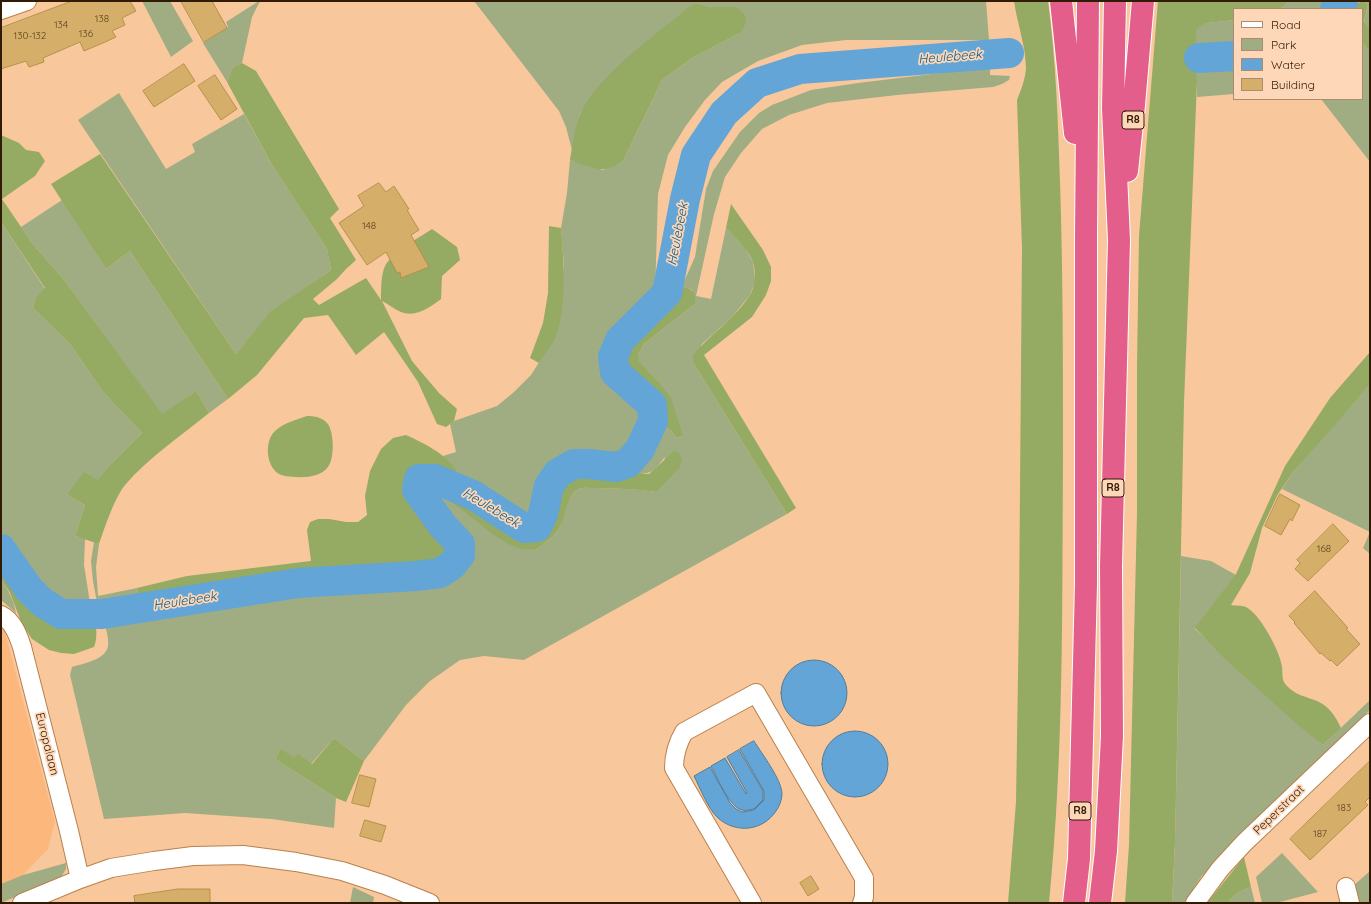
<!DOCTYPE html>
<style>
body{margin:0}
#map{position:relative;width:1371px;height:904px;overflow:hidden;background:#f9c79c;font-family:Quicksand,sans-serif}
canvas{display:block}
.frame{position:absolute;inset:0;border:2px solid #321b05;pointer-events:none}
.legend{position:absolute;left:1233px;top:8px;width:130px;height:92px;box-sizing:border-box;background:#fdd7b7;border:1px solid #ac8c70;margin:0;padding:5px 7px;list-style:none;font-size:12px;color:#321b05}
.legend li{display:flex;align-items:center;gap:8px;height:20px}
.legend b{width:20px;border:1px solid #ac8c70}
</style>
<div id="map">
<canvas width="1371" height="904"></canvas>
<div class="frame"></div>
<ul class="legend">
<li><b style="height:5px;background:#fff"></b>Road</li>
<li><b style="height:11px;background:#a0ad82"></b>Park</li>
<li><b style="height:11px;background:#62a5d6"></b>Water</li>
<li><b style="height:11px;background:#d5af69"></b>Building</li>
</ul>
</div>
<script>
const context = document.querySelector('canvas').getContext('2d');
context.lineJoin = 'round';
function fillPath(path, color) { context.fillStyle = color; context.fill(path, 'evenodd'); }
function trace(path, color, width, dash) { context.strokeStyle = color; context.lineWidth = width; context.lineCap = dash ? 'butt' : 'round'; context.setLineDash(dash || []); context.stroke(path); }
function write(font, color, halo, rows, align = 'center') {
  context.font = font + ' Quicksand,sans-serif'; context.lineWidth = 3.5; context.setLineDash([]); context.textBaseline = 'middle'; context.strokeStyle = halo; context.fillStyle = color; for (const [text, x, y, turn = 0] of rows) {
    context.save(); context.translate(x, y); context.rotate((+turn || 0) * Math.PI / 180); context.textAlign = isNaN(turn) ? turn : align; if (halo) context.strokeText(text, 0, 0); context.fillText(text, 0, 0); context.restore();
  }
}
const built = new Path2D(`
 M1,628L5,632L55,822L48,849L23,875L1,884Z`);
const green = new Path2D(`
 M142,1H170L193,41L171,57Z
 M259,1H260L252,17L242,63L233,67L227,82L203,43L228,27L226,22Z
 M474,1H986L989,40H846L802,45L758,61L722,82L705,100L685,127L668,155L658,194L655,295C635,321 605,339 607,375C611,380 615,385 620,388C628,394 639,397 643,407C651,423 633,460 615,461C608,461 601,458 594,457C556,453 542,483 537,515L531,519H520L494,502L448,479L454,476L443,456L456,452L450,424L454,421L497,406L514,392L531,375L555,337L564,266L561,228L567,193L570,160L603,170L624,159L662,80L692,58L740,33L737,7H711L696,3L580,113L572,150L566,127L559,111Z
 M1288,1H1330L1324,9H1278L1283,7Z
 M1363,1H1370V30L1364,23L1368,4Z
 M1234,20V46L1196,49V28L1207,23Z
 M1362,42L1370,52V162L1321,99H1362Z
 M1234,65V94L1197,97V67Z
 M990,67V75L1010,76L1009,80L1002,84L993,87L897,95L827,103L789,115L762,129L741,153L725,177L714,214L696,296L711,299L726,228L745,248L753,262L755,281L750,295L732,317L702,344L694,364L787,514L524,660L484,656L460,660L430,681L406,705L364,761L334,738L311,764L298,753L294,759L281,748L275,759L336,798L334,828L272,819L185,813L104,819L70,675L72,667C85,663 111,659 108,641C108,634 105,626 103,619L250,598V595C301,591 352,588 402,582C419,580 440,579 455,570C467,563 467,549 464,538L427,497L425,490L426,487C438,484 448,490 459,494L453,498V504L535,550C544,544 554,537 560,527C566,516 566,496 579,489C583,487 590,488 594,488C615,488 636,489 656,492L665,457C652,473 650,477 630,470L651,439L662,409V422L664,426L671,430L676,438L683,436L657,380L638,362V355L644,344L695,304L692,290L682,286L695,257L706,189L713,171L740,132L759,113L772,105L811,90L858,83Z
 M119,93L166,169L195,152L192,144L244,114L272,165L327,249L331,270L272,311L236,354L78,120Z
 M62,200L106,269L130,251L228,399L209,413L196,391L162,415L65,281L32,243L21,227Z
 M1,222L45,289L35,298L33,308L70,344L103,392L142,433L109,466L98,481L67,495L85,505L75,536L85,539L84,565L91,609L62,607L48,596L36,586L1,539Z
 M1370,385V554L1363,548L1370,532L1282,489L1294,471L1365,390Z
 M94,542L99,544L96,567L98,596L137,588L140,601L98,608L93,581L91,561Z
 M1181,556L1211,561L1236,575L1195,629L1323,745L1370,700V710L1228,847L1201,877L1184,903H1172L1175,843Z
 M1,579C8,590 14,600 16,613L1,600Z
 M1282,853L1318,892L1276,903H1262L1256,877Z
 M66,863V869L61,877L1,903V884L23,875Z
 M1370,871V903H1356L1352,887Z
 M353,887L374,897L373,903H350Z
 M1251,887L1255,903H1228C1235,893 1240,891 1251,887Z`);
const forest = new Path2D(`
 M1014,1H1048C1056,61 1058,121 1060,182C1063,273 1063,363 1063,454C1062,604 1064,754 1049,903H1008L1016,802L1019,611L1022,248L1017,100C1021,90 1025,80 1026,69C1026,46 1017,23 1014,1Z
 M1158,1H1288L1283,7L1278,9H1234V20L1207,23L1196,29L1197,81L1184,402L1175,843L1172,903H1125L1129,845L1137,514V368L1139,236Z
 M1363,1L1368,4L1364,22L1370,30V52L1362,42V9H1353L1355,4Z
 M696,3L711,7H737L745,15L746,23L740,33L692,58L662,80L624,159C604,177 592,167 570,160C572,149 576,122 581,112C601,73 654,36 688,8Z
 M242,63L256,71L339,209L330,218L356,260L346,269L337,279L313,299L319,305L366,278L381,300C381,289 381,275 385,266C393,251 419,238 432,229L457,247L460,260L442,276L441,299C430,307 416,318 401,312C394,309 388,304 382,301L412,361L439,393L457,409L454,421L446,427L437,424L418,382L384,332L356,355L328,315L304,318L257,375L228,399L130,251L106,269L51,184L100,154L236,354L271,311L331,270L327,249L272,165L227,82L233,67Z
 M1,135L19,143L26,150L39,152L45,161L35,176L2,199L32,243L65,281L162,414L196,391L209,413C181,436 149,457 125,485C114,499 105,527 99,544L75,536L85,505L67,495L84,472L98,480L109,466L142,433L103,392L70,344L33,308L35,298L45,288L1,222Z
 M731,204L763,250L771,267V281L766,295L752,317L704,355L796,508L787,514L694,364L693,355C710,334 735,319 750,295C755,286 756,272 753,262C748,249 735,238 726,228Z
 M549,226L561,228C564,259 567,306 556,336C552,346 544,355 539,363L530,358L543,323L548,293Z
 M682,286C693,290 696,292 695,304L644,344L638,355L639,362L657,380L671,398L683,436L676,438L671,430L664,426L662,422V409L653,393L643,384L629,377L620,370L621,355L625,345L640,327Z
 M1370,352V385L1365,390L1336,424L1294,471L1278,494L1262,528L1250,573L1231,605C1235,606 1242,605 1246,607C1260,614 1280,651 1282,667C1283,675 1281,680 1287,686C1295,695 1307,697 1317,701C1329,706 1336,717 1341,728L1323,745L1298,725L1224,658L1195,628L1236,574L1285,466L1330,398Z
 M307,416C314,416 322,417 327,423C334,430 335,458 328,467C319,479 299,478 285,476C266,473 263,442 275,431C284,423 295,420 307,416Z
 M406,435C423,443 445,453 456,470L454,477L448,479L419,470L413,474L409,480L411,489L452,545L454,552C447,562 439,567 427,569C392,575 356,574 321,577C260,581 200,592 140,601L137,588L187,576L311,561L307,530L310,522L318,519H329L346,522H358L367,515L365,496L370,471L381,449L393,438Z
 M674,451L680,454L682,460L680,467L656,492C635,489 615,488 594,488C590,488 583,487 579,489C565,496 567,519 558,530C552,538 544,544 535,550C530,549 524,550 519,548C495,541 475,517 453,504V498L459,494C471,503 484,511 497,520C504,524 511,530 518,532C556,546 542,486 567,473C582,465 611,468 628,470C635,471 641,474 649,474Z
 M1,557L18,584L35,602L51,612L64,617L95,618C96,628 98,637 94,647L74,654L61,653L49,650L32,639L22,624L10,593L1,579Z
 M334,738L364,761L346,802L336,798L275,759L281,748L294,758L298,753L312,764Z
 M1244,857L1251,887C1240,891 1235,893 1228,903H1207Z`);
const water = new Path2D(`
 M781 693a33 33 0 1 1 66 0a33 33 0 1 1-66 0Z
 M822 764a33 33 0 1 1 66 0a33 33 0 1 1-66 0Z
 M754,741C762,754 782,780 782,794C782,800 779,807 776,811C763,831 736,834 718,818C708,809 700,788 694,776L710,767L730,803L736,809L742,812L754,810L764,800V791L740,749Z
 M739,750L763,791V800L754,809C750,810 745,811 742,810C729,807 717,777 711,766L725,758L746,794L747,793L727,757Z`);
const river = new Path2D(`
 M1335,9L1343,1
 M1199,58L1234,56
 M1,549L29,589L42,602L61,614H102L298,583L416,576L440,573L452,565L460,555V544L443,526L417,490L419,479H435L473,495L524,528L537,527L543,514L549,486L558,473L574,464H589L616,467L628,463L640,449L653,421L652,405L615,372L613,357L620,340L667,293L685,199L696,155L724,113L757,83L800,69L1009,53`);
const building = new Path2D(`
 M72,1H130L136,11L122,18L125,25L112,31L116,37L103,43L84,51L80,42L43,58L44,62L29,67L26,61L1,69V28Z
 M181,1H212L227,28L204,42Z
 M184,64L195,81L154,107L143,91Z
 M215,75L237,109L221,120L198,86Z
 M379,183L386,192L394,186L409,209L407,210L419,230L411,235L429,267L401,278L400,272L397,273L386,252L367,265L339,223L364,206L358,196Z
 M1280,494L1300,505L1292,521L1290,519L1281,535L1265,526Z
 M1333,524L1349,541L1308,581L1295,569L1300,563L1297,560Z
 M1315,591L1348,628L1346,629L1360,644L1337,666L1331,660L1330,661L1321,653L1320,654L1294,623L1295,622L1289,616Z
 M1370,761V797L1365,802L1368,805L1310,860L1290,839Z
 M360,775L376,779L369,807L352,803Z
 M365,820L386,826L381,842L360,836Z
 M811,876L819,889L808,896L800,883Z
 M178,889H210V903H135L134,896Z`);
const minor = new Path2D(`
 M1,10L27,1
 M1,615C13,621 18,635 22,647L69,831L80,879
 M1346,887L1350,903
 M22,903L80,879L111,868L154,861L193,856L243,855L296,862L342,871L385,885L430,903
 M752,903L674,768C674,754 677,744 684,732L756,693L864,878V897L862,903
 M1195,903L1220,869L1244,843L1370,723`);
const highway = new Path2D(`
 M1061,1L1075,133
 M1127,171L1134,105L1143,1
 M1074,903L1079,859L1086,584V236L1088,1
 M1100,903L1106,851L1112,736L1111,566L1119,240L1113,108L1115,1`);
const numberNames = [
 ["138",102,19],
 ["134",61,25],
 ["136",86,34],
 ["130-132",30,36],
 ["148",369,226],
 ["168",1324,549],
 ["183",1344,808],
 ["187",1320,834]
];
const shields = [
 [1133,120,22],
 [1113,488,22],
 [1080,811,22]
];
const shieldNames = [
 ["R8",1133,120],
 ["R8",1113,488],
 ["R8",1080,811]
];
const streetNames = [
 ["Europalaan",47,744,76],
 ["Peperstraat",1279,810,-44]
];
const waterNames = [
 ["Heulebeek",950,57,-5],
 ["Heulebeek",678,234,-79],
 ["Heulebeek",491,508,31],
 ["Heulebeek",185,601,-9]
];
fillPath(built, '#fcb87c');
fillPath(green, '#a0ad82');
fillPath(forest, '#95aa62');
fillPath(water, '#62a5d6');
trace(water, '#547c97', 1);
trace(river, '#62a5d6', 30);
fillPath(building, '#d5af69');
trace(building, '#b5914a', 1);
trace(minor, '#ba804b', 20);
trace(highway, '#fff', 24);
trace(minor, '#fff', 18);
trace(highway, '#e45e8b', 22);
write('10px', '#5b401e', null, numberNames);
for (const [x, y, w] of shields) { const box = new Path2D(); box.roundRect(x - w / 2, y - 9, w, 18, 3); context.fillStyle = '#fdd7b7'; context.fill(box); trace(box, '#321b05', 1); }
write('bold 11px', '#321b05', null, shieldNames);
write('12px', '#321b05', '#fdd7b7', streetNames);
write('italic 13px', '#095b8a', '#fdd7b7', waterNames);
</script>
